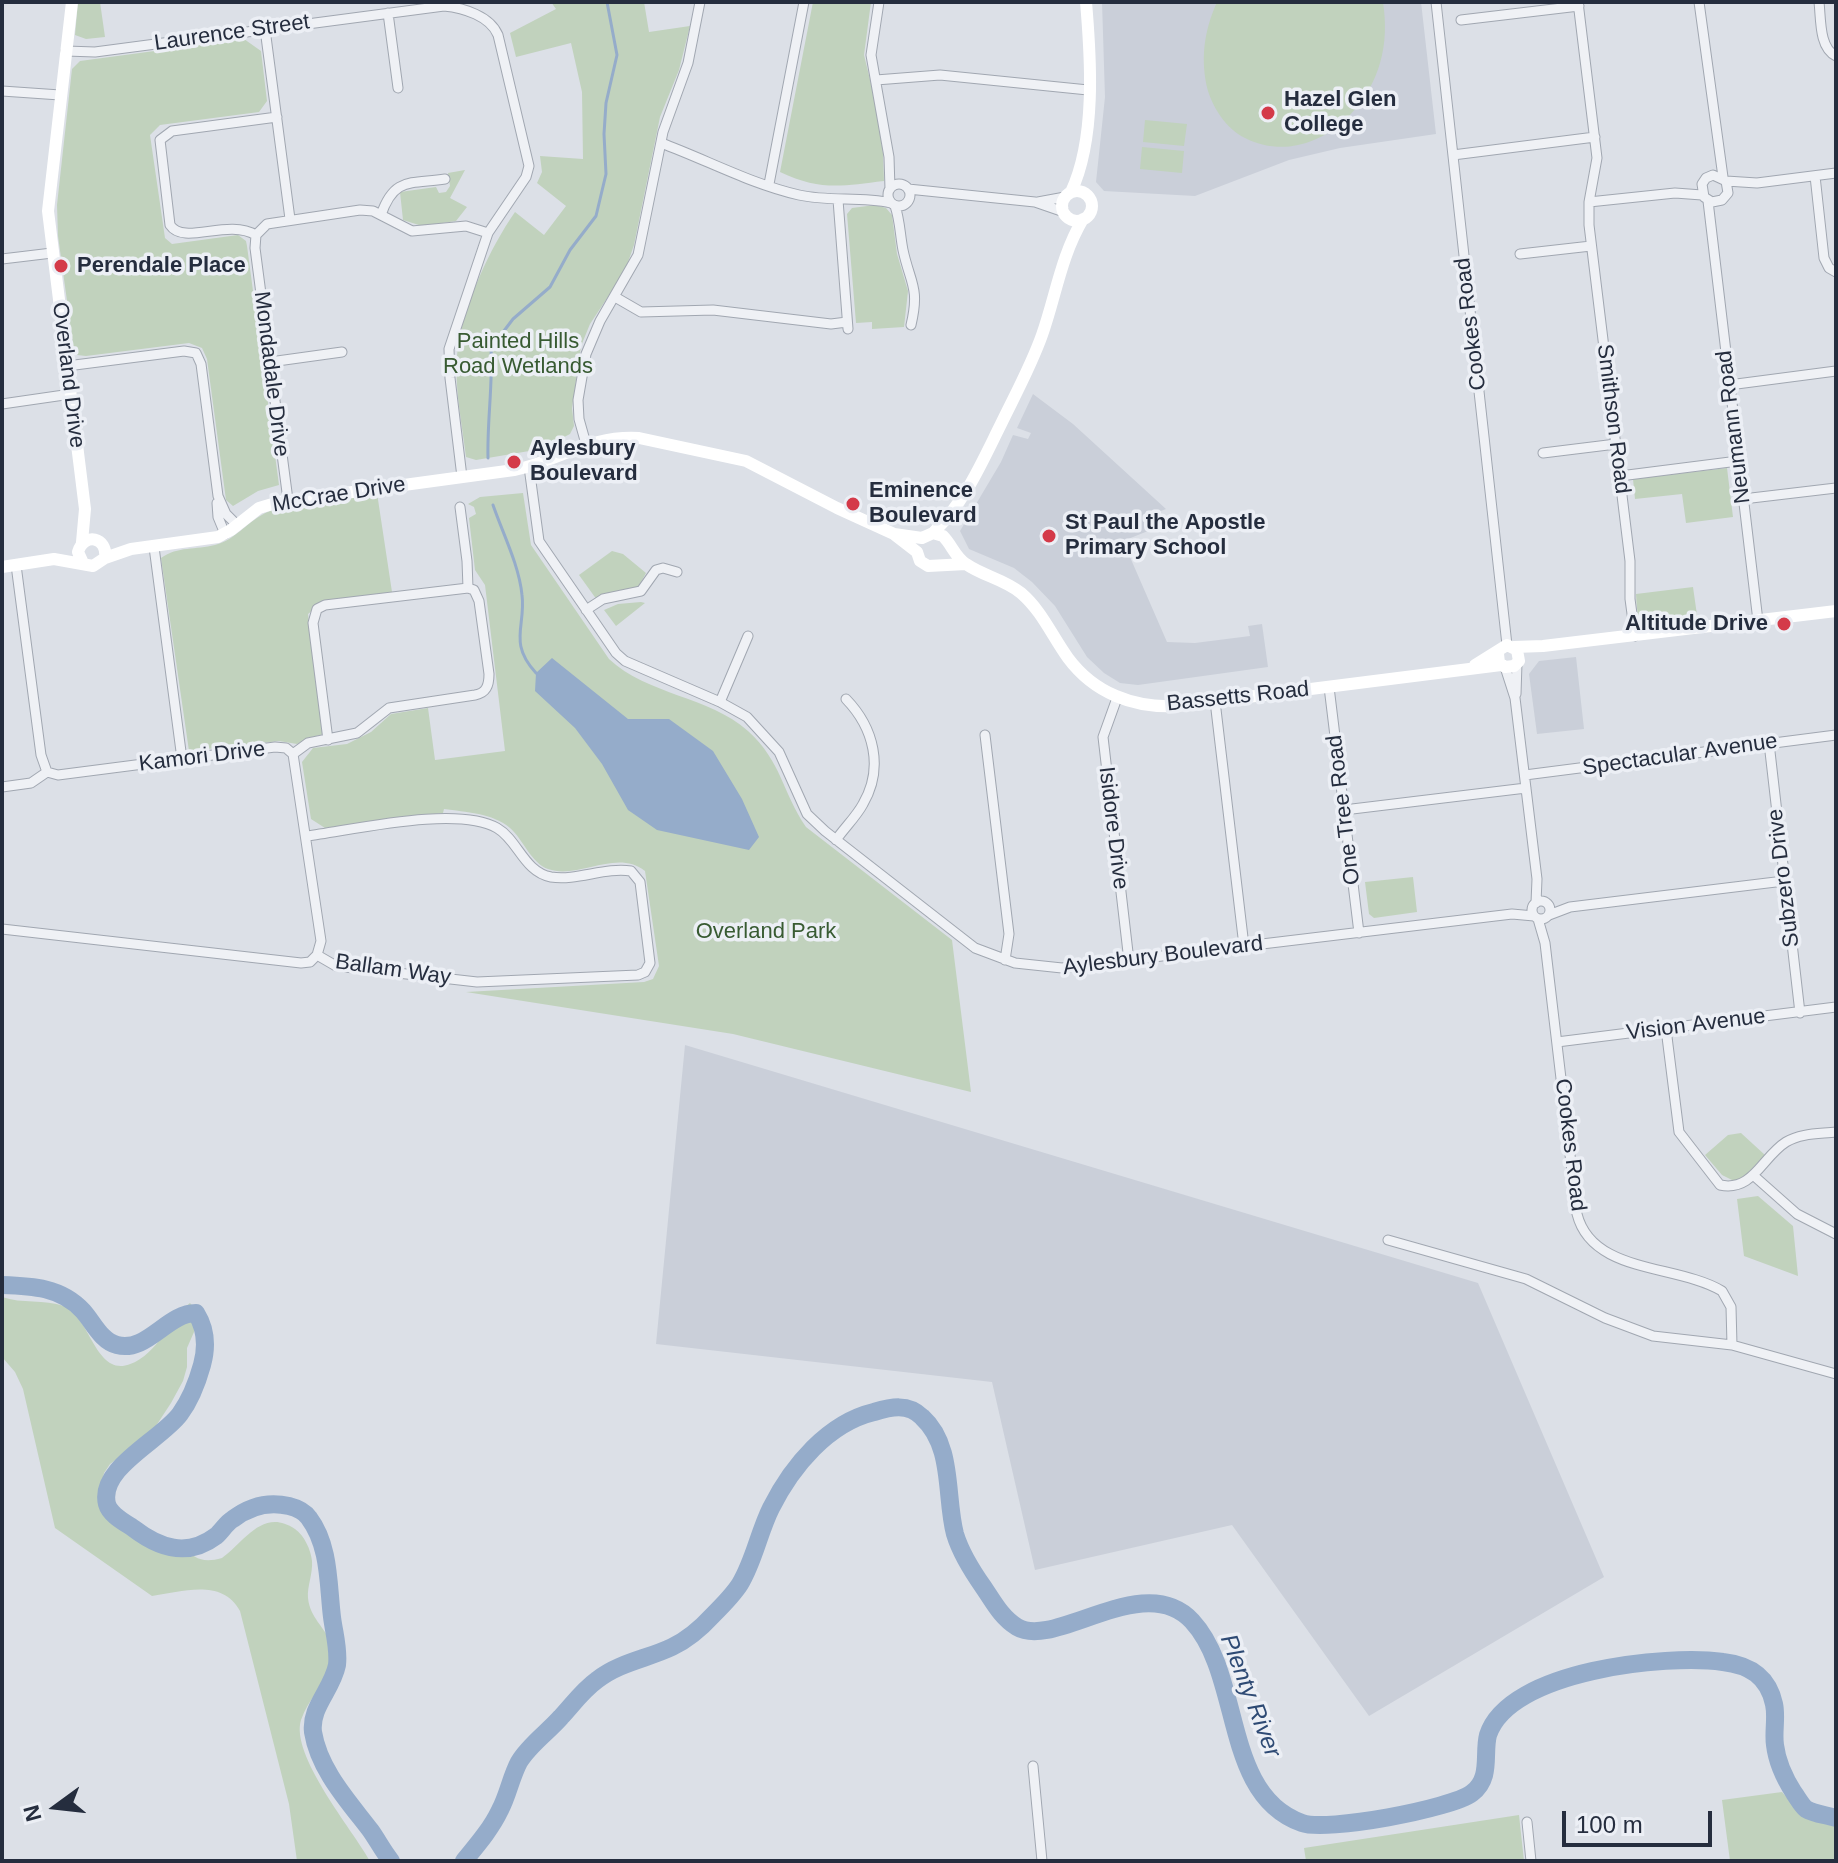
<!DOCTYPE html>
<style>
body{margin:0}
#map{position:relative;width:1838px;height:1863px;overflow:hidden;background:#dce0e7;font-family:Helvetica,sans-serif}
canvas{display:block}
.frame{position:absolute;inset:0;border:4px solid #252d3e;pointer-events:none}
.north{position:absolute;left:16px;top:1767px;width:80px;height:80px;-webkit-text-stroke:6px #eceff5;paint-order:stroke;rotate:255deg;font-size:22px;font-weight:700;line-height:32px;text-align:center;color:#252d3e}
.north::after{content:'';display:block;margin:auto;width:28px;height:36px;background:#252d3e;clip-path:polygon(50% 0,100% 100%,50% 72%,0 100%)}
.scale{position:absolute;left:1562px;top:1811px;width:150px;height:36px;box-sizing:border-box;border:4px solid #252d3e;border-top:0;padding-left:10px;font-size:24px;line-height:28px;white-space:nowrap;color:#252d3e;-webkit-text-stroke:6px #eceff5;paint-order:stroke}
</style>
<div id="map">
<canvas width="1838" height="1863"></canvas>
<div class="frame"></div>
<div class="north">N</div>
<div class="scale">100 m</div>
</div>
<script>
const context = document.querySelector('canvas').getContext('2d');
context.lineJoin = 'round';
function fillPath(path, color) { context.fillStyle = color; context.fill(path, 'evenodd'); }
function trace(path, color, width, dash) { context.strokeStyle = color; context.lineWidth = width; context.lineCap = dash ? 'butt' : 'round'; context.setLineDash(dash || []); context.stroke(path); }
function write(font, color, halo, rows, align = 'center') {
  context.font = font + ' Helvetica,sans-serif'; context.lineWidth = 7; context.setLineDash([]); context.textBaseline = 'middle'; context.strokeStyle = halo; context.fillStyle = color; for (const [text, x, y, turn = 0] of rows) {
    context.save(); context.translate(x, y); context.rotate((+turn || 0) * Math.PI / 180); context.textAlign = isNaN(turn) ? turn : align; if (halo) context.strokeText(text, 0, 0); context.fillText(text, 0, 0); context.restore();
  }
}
const built = new Path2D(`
 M1102,2H1421L1436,134L1340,148L1289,160L1195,196L1104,191L1096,182L1105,97Z
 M1033,394L1073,424L1166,509L1148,516L1153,529L1123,541L1167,642L1195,643L1250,636L1248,626L1262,624L1268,667L1138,685L1120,683L1104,673L1087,657L1055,606L1032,582L1014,568L969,549L960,531L1001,462L1013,435L1028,439L1031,433L1017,428Z
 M1576,657L1584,729L1537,734L1529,674L1539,661Z
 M685,1045L1478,1283L1604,1577L1369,1716L1232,1525L1035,1570L992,1382L656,1344Z`);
const green = new Path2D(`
 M78,2H100L105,37L86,39L75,35Z
 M551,2H644L649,32L690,26L679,70L660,117L634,245L625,271L590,324L581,346L572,408L574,426L570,434L541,449L476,460L466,457C462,422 453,383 458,347C464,304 490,248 515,212L544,235L566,206L537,183L542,172L540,156L583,159L582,92L571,43L516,57L510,33L556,9Z
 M813,2H871L864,55L875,100L883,153L884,181C842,186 820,191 780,172Z
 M1217,2H1383C1386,22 1386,43 1380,63C1364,120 1303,167 1245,138C1227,129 1214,110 1208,91C1200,60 1204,31 1217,2Z
 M244,39L261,51L267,101L259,112L160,125L150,135L165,238L172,244L238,235L246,241L247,246L279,485L258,491L233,506L226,500L207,359L202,348L189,343L86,356L77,355L74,351L58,236L57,205L72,69L80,61Z
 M1145,120L1187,124L1184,146L1143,142Z
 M1142,147L1184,151L1182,173L1140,169Z
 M465,170L450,198L467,207L456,221L422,226L403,220L400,192L436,187L439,193L446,192L450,186L448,173Z
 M875,205L886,208L892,215L897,254L908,291L904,327L872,329V322L856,323L847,214L852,208Z
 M1727,468L1733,517L1686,523L1682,494L1635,499L1633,479Z
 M377,493L392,592L324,601L308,614L324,734L308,738L297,744L279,741L189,751L161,558C178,546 196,550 215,545C237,540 250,517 273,510C306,501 343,499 377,493Z
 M523,493L531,545L609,659C647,695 709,696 748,731C782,762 782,792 806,827L952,940L971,1092L733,1034L466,992L644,982L653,979L659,966L645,871C616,848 579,880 548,869C531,863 523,839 510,828C493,813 465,812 444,809L443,813L325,828L311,819L302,762L313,748L347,744L371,732L391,714L428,708L435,760L505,751L485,585L475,570L469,518L476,514L474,507L468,504L480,497Z
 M612,551L623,554L646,573L638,588L597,600L579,575Z
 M1693,587L1698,622L1647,627C1636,620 1637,606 1636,594Z
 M641,602L645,603L616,626L604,610L618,604Z
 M1413,877L1417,912L1374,918L1369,914L1365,882Z
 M1741,1133L1765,1155L1743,1178L1734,1181L1722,1175L1705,1155L1728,1135Z
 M1758,1196L1793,1226L1798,1276L1744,1256L1737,1199Z
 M2,1297C22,1304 44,1299 64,1306C93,1318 96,1388 140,1359C164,1343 170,1317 190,1303L201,1316L187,1348V1367L183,1381L171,1403L150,1435L110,1464L104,1473L101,1490L103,1511L123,1528L155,1544L183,1545C194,1560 204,1563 222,1558C244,1542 263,1507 295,1529C304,1535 311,1550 312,1561C313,1574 307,1586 308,1598C310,1618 325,1627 330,1642C332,1650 332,1659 333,1667C324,1686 308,1699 301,1720C290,1755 352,1829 370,1861H297L289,1804L240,1611C222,1578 182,1592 152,1596L55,1528L23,1389L15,1372L2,1357Z
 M1782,1792L1801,1814L1836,1823V1861H1730L1722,1800Z
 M1519,1815L1524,1861H1306L1304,1848Z`);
const water = new Path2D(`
 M552,658L628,719H669L713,751L742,799L759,837L749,850L657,830L628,810L602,764L575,728L535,691L536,673Z`);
const stream = new Path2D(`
 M488,458C487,421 493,385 491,348L513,319L550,287L570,250L596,216L606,174L604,134L606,103L617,55L607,2
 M493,505C503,534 519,565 522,595C526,626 508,643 536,673`);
const river = new Path2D(`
 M2,1285C32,1286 61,1287 83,1311C93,1322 101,1341 117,1345C147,1353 167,1313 196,1313C206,1329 207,1347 202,1365C197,1383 191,1399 180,1414C161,1440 98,1468 107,1504C110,1515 124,1522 133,1528C159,1548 187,1558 216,1536C222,1531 226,1523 233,1519C250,1506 268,1501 289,1506C297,1508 305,1512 309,1518C330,1546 328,1585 332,1617C334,1633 339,1649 337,1665C332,1690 310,1707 313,1732C319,1770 349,1802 371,1831C378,1841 383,1851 391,1861
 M464,1861C477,1845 491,1829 500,1810C508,1795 511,1777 519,1762C529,1745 548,1732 561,1717C573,1704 583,1690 597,1680C620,1662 647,1659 672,1647C687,1640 702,1627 713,1615C722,1606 733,1595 740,1584C754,1561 759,1532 771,1508C792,1466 828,1423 874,1412C891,1407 908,1403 922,1417C954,1446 945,1496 955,1534C961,1554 972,1571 984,1588C994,1603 1002,1618 1017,1627C1055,1650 1144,1569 1192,1621C1243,1676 1222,1795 1302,1823C1326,1832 1451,1809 1472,1793C1492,1778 1483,1754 1488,1735C1509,1670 1667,1654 1723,1662C1749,1665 1768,1676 1774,1704C1777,1717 1773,1732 1775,1745C1777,1762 1785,1779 1794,1793C1797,1797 1802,1806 1806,1809C1814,1814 1827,1815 1836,1818`);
const street = new Path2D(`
 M879,2L871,55L889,157L890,189
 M1436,2L1507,645
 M1578,2L1597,158L1589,202V225L1630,561V599L1635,636
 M1699,2L1723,177
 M1819,2C1821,19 1819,48 1836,56
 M388,13L398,88
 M1461,20L1579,6
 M265,29L290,219
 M66,51L95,52L444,6C464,8 490,16 498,35L529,166L526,177L488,233L449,349L450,378L462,477
 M876,80L940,75L1088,90
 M2,91L60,95
 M661,143C707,160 751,184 799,195C830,202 860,196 891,203
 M1453,155L1595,137
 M1815,176L1824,258L1829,268L1836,272
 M1726,181L1728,193L1722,200L1712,202L1704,197L1702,184L1706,178L1713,175L1726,181L1757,183L1836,173
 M888 195a11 11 0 1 1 22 0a11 11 0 1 1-22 0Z
 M769,184L804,2
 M908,189L1035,202L1064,212
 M838,200L848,329
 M1708,201L1758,621
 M1038,202L1065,197
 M1589,202L1675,193L1702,195
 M895,206C900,220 900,235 903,250C910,283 920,287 911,325
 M381,215C394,177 410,184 445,179
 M256,235C227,218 184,246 170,225L160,140L172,131L277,117
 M1520,254L1591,246
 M2,259L52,253
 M615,297L641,312L713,310L831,324L847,322
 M270,362L342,352
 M67,366L184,351L196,353L201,364L218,496L226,514L237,525
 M1729,385L1836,371
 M2,404L71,394
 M586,444L579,419L578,400L586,354L600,321L638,255L663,132L688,63L700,2
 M1543,453L1616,444
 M529,467L539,541L616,653L625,661L720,702L747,717L779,752L807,814L825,831L975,948L1015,963L1062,968L1512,914L1534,916
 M1620,476L1738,461
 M1743,499L1836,488
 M288,500L255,248L256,235L267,224L360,210L373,211L412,231L466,226L488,233
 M217,503L218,517L225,534
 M460,507L467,561L468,588
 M154,547L182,759
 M16,565L41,755L47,772
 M586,610L603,599L641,591L656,570L663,568L677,572
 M1505,667L1515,698L1537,879L1536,903
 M1329,687L1359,933
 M1516,694L1517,663
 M1117,698L1103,737L1129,961
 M1215,701L1244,946
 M720,702L748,636
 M985,735L1009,934L1005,960
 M328,740L313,623L317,609L325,605L468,588
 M1769,743L1800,1013
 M293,754L308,743L357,733L389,708L475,695C486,693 489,686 489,674L479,601L474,590L468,588
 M293,754L321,941L317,955
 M1525,775L1836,735
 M2,787L31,783L47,772L58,775L275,747L286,748L293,754
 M1344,810L1526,788
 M307,836C353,830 457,805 497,828C518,840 524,872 551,877C577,881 605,867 631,871L640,882L650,963L645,972L638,975L477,982L336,966L317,955
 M836,840C845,827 856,817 863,804C884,768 874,728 846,699
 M1532 910a9 9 0 1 1 18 0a9 9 0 1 1-18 0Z
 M1549,915L1570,907L1784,881
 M1538,919L1545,943L1577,1214C1592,1274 1677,1264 1722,1291L1731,1307L1732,1345
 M2,929L301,963L310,962L317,955
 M1666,1029L1679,1132L1720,1185C1753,1192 1762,1157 1786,1142C1801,1133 1819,1134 1836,1132
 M1557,1042L1836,1007
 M1753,1175L1797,1214L1836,1234
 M1388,1240L1526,1279L1605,1318L1653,1336L1732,1345L1836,1374
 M1033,1766L1042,1861
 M1527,1822L1531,1861`);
const secondary = new Path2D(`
 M72,2L48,211L85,509L82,542
 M1062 206a15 15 0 1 1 30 0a15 15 0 1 1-30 0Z
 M1071,192C1096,139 1091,60 1086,2
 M933,533C965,502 981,464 1001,424C1015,395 1031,366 1042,335C1056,295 1061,256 1083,219
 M895,535L917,552L920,561L928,566L966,564
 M83,563L78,552C84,532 108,537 105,558
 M2,567L54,559L93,566L105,558L131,549L218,537L231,530L259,508L279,502L514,470C560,461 589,435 639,438L746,461L837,508L894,534L922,538L933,533L943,536C952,545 955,557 966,564C983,576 1004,579 1021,593C1042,611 1052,636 1068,658C1094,693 1133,708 1176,706L1501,665
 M1514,647L1543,646L1836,611
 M1475,665L1507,645L1517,650L1519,661L1514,666L1505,667L1499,663L1498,654`);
const markers = [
 [1268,113,8,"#d43a49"],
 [61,266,8,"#d43a49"],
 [514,462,8,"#d43a49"],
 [853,504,8,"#d43a49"],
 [1049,536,8,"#d43a49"],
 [1784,624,8,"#d43a49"]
];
const streetNames = [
 ["Laurence Street",232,33,-8],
 ["Cookes Road",1471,324,-97],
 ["Mondadale Drive",271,374,83],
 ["Overland Drive",68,375,83],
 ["Smithson Road",1613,419,83],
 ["Neumann Road",1734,427,-97],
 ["McCrae Drive",339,495,-9],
 ["Bassetts Road",1238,697,-6],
 ["Spectacular Avenue",1680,755,-8],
 ["Kamori Drive",202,757,-7],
 ["One Tree Road",1344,810,-97],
 ["Isidore Drive",1113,828,83],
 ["Subzero Drive",1784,878,-97],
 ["Aylesbury Boulevard",1163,956,-7],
 ["Ballam Way",393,970,8],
 ["Vision Avenue",1696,1025,-7],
 ["Cookes Road",1570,1145,83]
];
const poiNames = [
 ["Hazel Glen",1284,100],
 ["College",1284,125],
 ["Perendale Place",77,266],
 ["Aylesbury",530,449],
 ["Boulevard",530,474],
 ["Eminence",869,491],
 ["Boulevard",869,516],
 ["St Paul the Apostle",1065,523],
 ["Primary School",1065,548],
 ["Altitude Drive",1768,624,"right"]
];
const parkNames = [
 ["Painted Hills",518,342],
 ["Road Wetlands",518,367],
 ["Overland Park",766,932]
];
const waterNames = [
 ["Plenty River",1250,1696,69]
];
fillPath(built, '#cacfd9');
fillPath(green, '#c1d2bd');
fillPath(water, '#95acca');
trace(stream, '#95acca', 3);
trace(river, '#95acca', 18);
trace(street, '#a1a7b1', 11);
trace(street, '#eff1f5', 9);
trace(secondary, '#fff', 12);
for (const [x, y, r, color] of markers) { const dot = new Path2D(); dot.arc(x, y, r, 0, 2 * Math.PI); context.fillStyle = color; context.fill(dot); trace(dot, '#eceff5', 3); }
write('22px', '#252d3e', '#eceff5', streetNames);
write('bold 22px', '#252d3e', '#eceff5', poiNames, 'left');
write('22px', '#385b32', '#eceff5', parkNames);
write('italic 24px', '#2e4a74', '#eceff5', waterNames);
</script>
